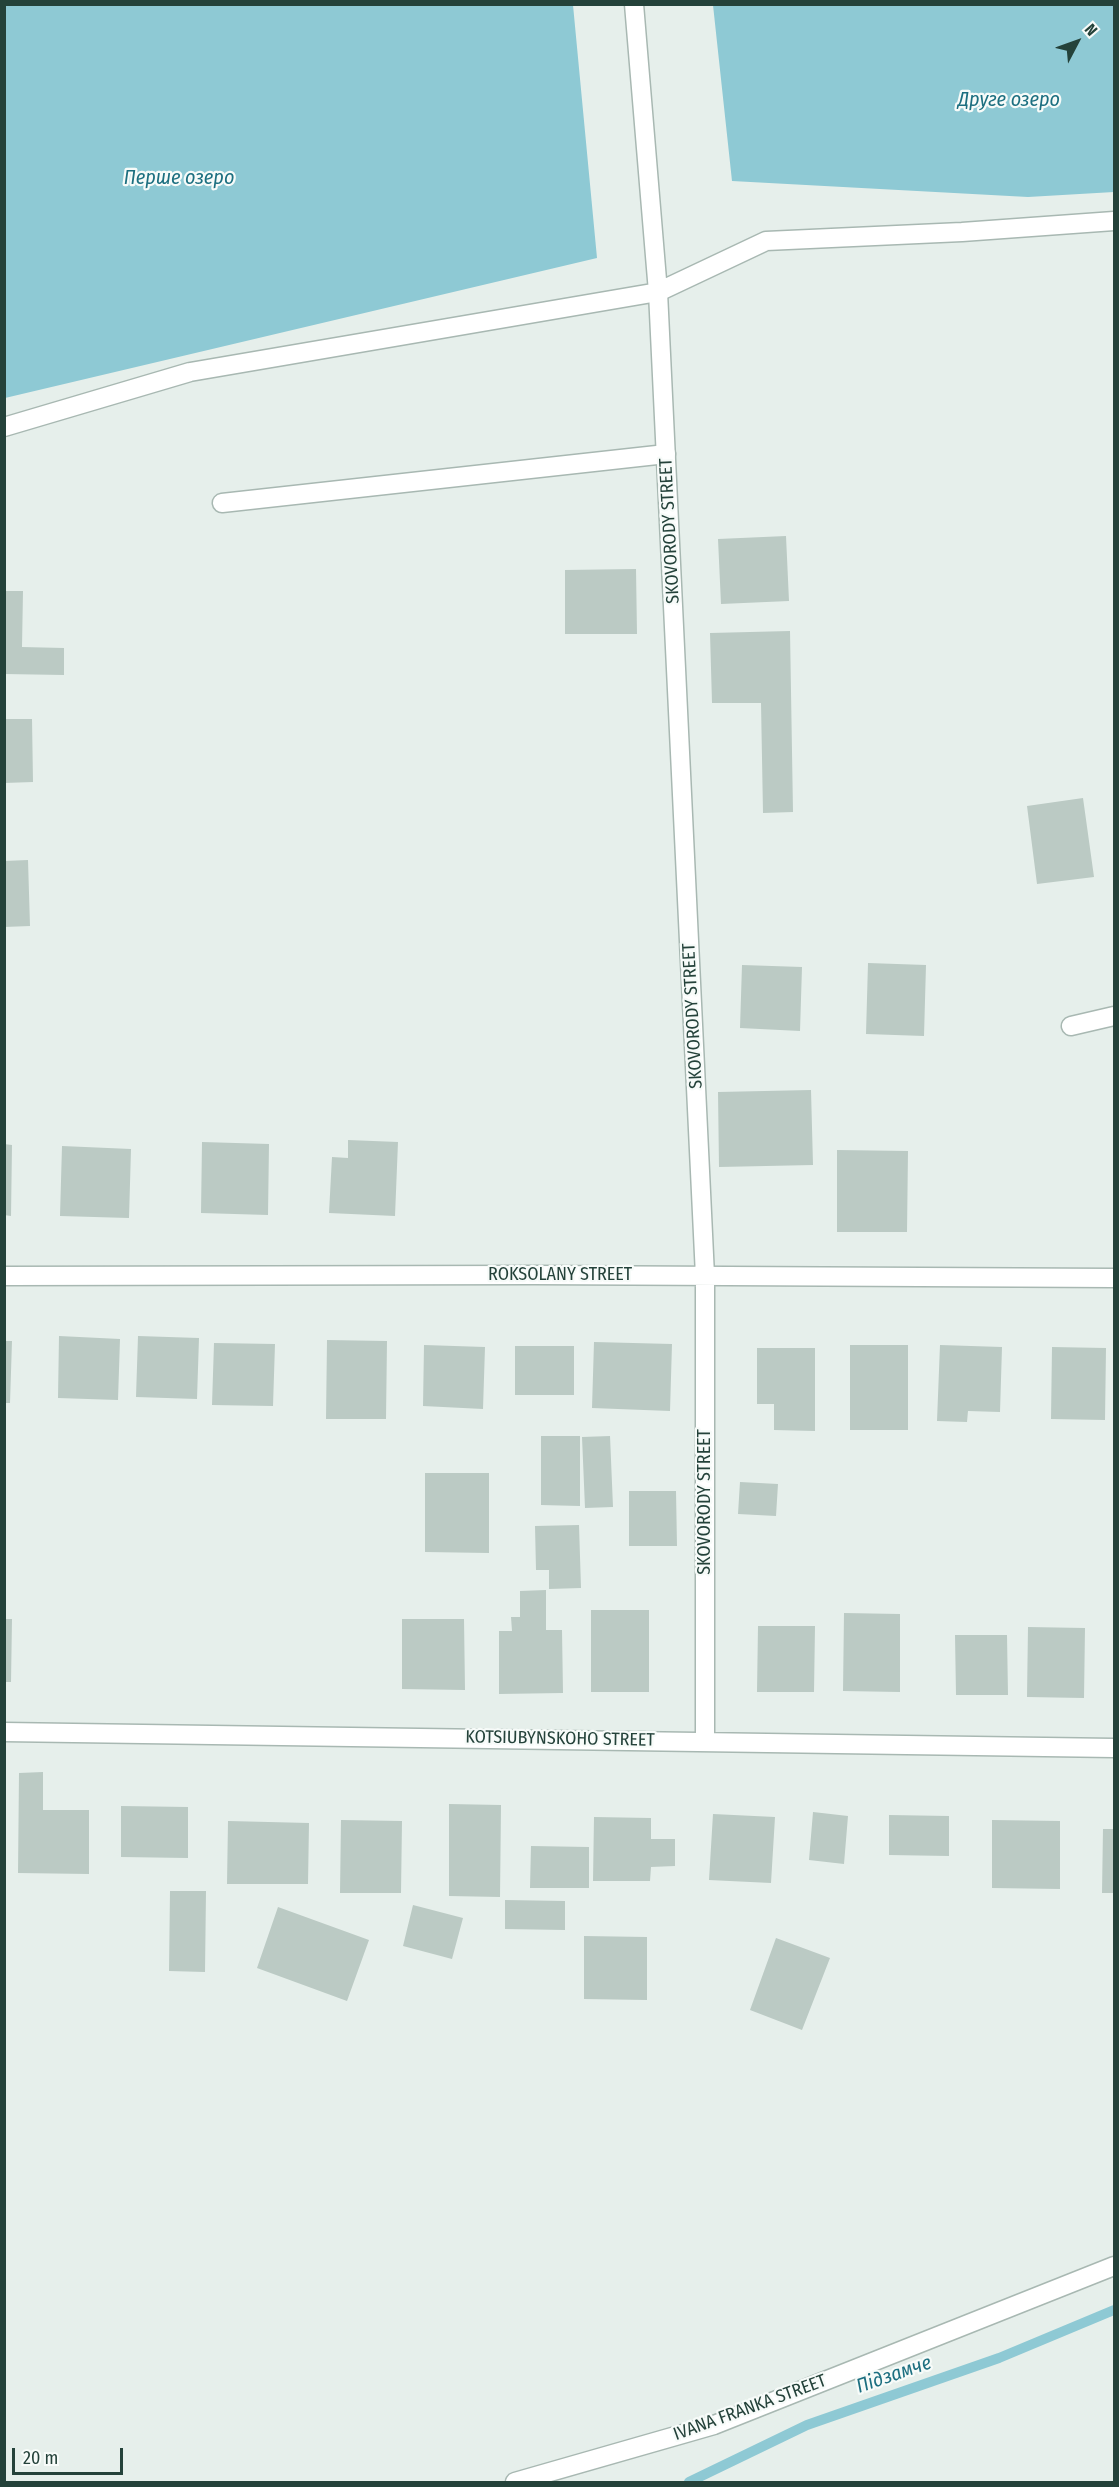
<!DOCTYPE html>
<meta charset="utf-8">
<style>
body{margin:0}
#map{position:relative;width:1119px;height:2487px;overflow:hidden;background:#e6efeb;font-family:"Fira Sans Condensed",sans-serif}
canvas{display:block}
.frame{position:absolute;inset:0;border:6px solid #24423a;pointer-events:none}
.north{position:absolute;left:1047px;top:12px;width:60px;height:60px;-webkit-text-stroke:4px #f7fbf9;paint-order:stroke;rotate:49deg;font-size:16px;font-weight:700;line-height:24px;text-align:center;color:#24423a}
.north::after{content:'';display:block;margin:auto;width:21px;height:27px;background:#24423a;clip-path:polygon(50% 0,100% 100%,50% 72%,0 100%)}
.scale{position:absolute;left:12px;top:2448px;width:111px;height:27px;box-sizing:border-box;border:3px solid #24423a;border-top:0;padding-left:8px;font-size:18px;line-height:21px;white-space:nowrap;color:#24423a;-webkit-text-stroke:4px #f7fbf9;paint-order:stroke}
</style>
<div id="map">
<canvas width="1119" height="2487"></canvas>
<div class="frame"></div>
<div class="north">N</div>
<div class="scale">20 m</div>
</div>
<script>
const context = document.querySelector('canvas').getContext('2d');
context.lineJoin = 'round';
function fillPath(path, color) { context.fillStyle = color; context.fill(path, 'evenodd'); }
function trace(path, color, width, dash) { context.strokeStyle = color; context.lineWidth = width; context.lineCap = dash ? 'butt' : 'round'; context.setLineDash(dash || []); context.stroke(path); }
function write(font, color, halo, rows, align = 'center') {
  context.font = font + ' "Fira Sans Condensed",sans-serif'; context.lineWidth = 4.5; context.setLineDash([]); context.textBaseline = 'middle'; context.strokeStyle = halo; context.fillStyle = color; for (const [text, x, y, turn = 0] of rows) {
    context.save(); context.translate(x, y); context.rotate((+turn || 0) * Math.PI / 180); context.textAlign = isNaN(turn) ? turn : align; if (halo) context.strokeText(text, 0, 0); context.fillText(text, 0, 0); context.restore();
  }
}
const water = new Path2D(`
 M4,5H573L597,258L5,398Z
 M713,5H1114V192L1028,197L732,181Z`);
const stream = new Path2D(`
 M689,2482L807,2425L999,2358L1114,2310`);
const building = new Path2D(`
 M786,536L789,601L721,604L718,539Z
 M636,569L637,634H565V570Z
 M4,591H23L22,647L64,648V675L4,674Z
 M790,631L793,812L763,813L761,703H712L710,633Z
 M4,719H32L33,782L4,783Z
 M1083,798L1094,877L1037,884L1027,806Z
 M28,860L30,926L4,927V861Z
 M868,963L926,965L924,1036L866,1034Z
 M742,965L802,967L800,1031L740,1028Z
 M811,1090L813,1165L719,1167L718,1092Z
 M348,1140L398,1142L395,1216L329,1213L332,1157L348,1158Z
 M202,1142L269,1144L268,1215L201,1213Z
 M4,1144L12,1145L11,1216L4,1215Z
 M62,1146L131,1149L129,1218L60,1216Z
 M837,1150L908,1151L907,1232H837Z
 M59,1336L120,1339L118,1400L58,1398Z
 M138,1336L199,1338L197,1399L136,1397Z
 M327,1340L387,1341L386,1419H326Z
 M4,1341H12L10,1403H4Z
 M594,1342L672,1344L670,1411L592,1408Z
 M214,1343L275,1344L273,1406L212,1405Z
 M424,1345L485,1347L483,1409L423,1406Z
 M850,1345H908V1430H850Z
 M940,1345L1002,1347L1000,1412L968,1411L967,1422L937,1421Z
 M515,1346H574V1395H515Z
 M1052,1347L1106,1348L1105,1420L1051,1419Z
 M757,1348H815V1431L774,1430V1404H757Z
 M541,1436H580V1506L541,1505Z
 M610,1436L613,1507L585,1508L582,1437Z
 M425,1473H489V1553L425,1552Z
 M740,1482L778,1484L776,1516L738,1514Z
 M629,1491H676L677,1546H629Z
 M579,1525L581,1588L549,1589V1570H536L535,1526Z
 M546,1590V1630H562L563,1693L499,1694V1631H512L511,1617H520V1591Z
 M591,1610H649V1692H591Z
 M844,1613L900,1614V1692L843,1691Z
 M4,1619H12L11,1682H4Z
 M402,1619H464L465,1690L402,1689Z
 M758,1626H815L814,1692H757Z
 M1028,1627L1085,1628L1084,1698L1027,1697Z
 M955,1635H1007L1008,1695H956Z
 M43,1772V1810H89V1874L18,1873L19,1773Z
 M449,1804L501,1805L500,1897L449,1896Z
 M121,1806L188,1807V1858L121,1857Z
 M813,1812L848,1816L844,1864L809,1860Z
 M713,1814L775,1817L771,1883L709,1880Z
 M889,1815L949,1816V1856L889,1855Z
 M594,1817L651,1818V1839H675V1866L651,1867L650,1881H593Z
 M341,1820L402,1821L401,1893H340Z
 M992,1820L1060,1821V1889L992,1888Z
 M228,1821L309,1823L308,1884H227Z
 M1103,1829H1114V1893H1102Z
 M531,1846L589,1847V1888H530Z
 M170,1891H206L205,1972L169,1971Z
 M505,1900L565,1901V1930L505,1929Z
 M413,1905L463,1918L452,1959L403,1946Z
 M278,1907L369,1940L347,2001L257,1968Z
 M584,1936L647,1937V2000L584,1999Z
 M776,1938L830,1958L802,2030L750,2010Z`);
const lane = new Path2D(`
 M634,4L658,292
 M4,427L190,372L658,292L766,241L962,232L1114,221
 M222,503L666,454
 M1071,1026L1114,1016`);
const street = new Path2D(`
 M658,292L705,1276V1741
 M4,1276L534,1275L1114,1278
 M4,1732L1114,1748
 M515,2482L714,2425L1114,2266`);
const streetNames = [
 ["SKOVORODY STREET",670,531,-93],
 ["SKOVORODY STREET",693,1016,-93],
 ["ROKSOLANY STREET",560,1275],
 ["SKOVORODY STREET",705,1502,-90],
 ["KOTSIUBYNSKOHO STREET",560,1739,1],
 ["IVANA FRANKA STREET",750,2408,-20]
];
const waterNames = [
 ["Друге озеро",1009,100],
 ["Перше озеро",179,178],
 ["Підзамче",894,2375,-19]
];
fillPath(water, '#8ec9d4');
trace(stream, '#8ec9d4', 10);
fillPath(building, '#bbcac4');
trace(lane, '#a8b8b2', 21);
trace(street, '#a8b8b2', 21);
trace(lane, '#fff', 18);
trace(street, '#fff', 18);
write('18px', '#24423a', '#f7fbf9', streetNames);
write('italic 20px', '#1c6f80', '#f7fbf9', waterNames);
</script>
